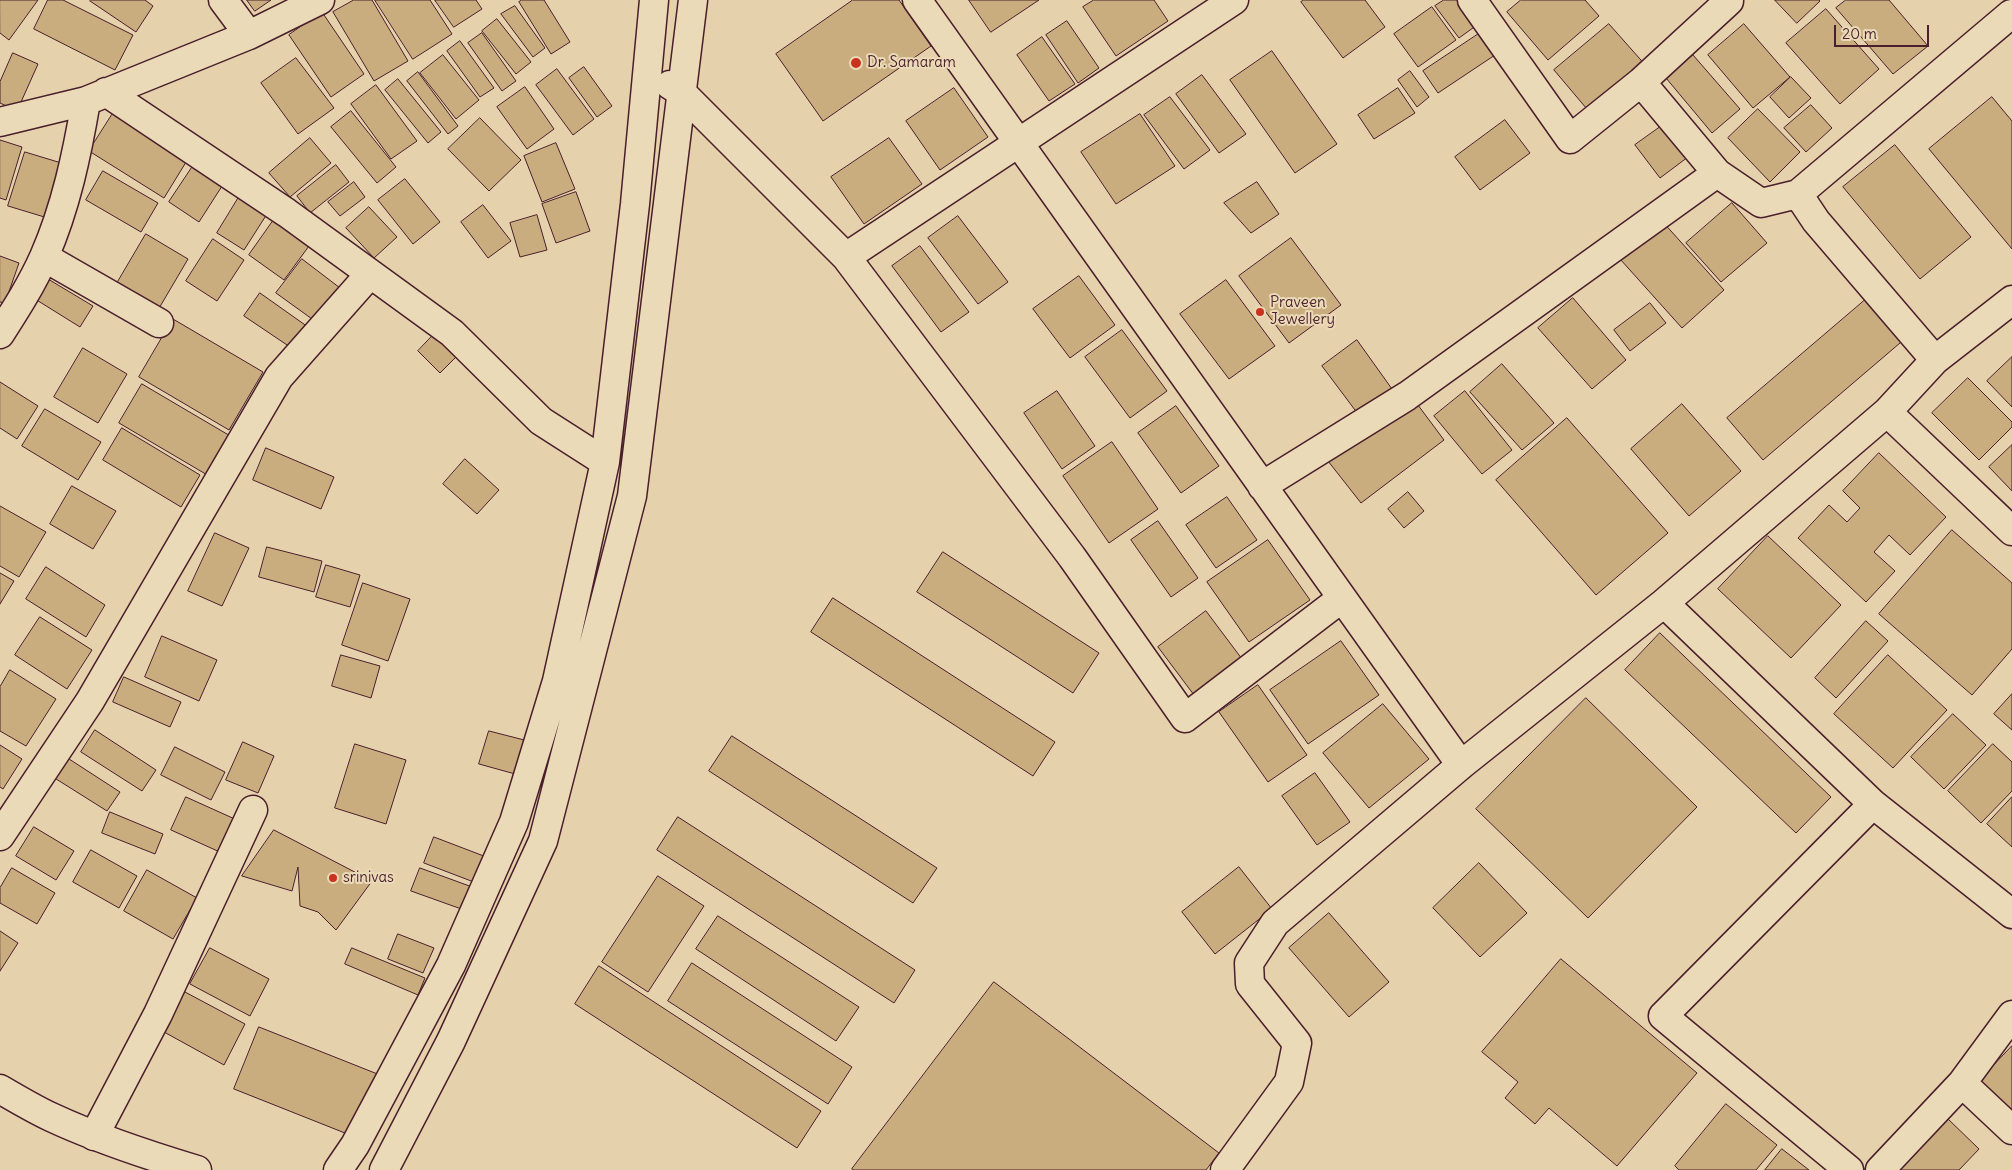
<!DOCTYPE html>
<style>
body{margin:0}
#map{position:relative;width:2012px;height:1170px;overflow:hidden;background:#e5d2ac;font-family:Delius,sans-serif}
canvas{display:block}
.scale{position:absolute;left:1834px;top:25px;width:95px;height:22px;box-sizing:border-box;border:2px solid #4a1f2b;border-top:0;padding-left:6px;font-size:15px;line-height:18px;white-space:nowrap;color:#4a1f2b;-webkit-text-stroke:4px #ebdab7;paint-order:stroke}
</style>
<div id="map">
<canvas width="2012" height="1170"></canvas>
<div class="scale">20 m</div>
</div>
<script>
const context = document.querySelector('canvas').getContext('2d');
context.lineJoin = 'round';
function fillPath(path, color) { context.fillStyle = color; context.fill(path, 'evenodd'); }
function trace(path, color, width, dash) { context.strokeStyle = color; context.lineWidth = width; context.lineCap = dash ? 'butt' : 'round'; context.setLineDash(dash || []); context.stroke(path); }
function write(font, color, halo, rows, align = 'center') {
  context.font = font + ' Delius,sans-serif'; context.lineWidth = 4; context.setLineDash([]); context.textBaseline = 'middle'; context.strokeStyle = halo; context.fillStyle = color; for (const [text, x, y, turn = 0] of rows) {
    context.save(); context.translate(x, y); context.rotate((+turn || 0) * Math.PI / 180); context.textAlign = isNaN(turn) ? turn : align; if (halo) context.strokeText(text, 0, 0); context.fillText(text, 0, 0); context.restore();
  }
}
const building = new Path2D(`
 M0,0H38L9,40L0,33Z
 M48,0H63L133,35L115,70L34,29Z
 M91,0H145L153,6L136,32L90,1Z
 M247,0H271L255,11Z
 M354,0H372L408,61L374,81L333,12Z
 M375,0H430L452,34L413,59Z
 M435,0H476L482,9L454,27Z
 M522,0H544L570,42L551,54L519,2Z
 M853,0H899L931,46L823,121L776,54Z
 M969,0H1039L991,32Z
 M1094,0H1154L1168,21L1116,56L1083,7Z
 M1304,0H1365L1385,27L1343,58L1301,2Z
 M1444,0H1458L1477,25L1459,38L1435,6Z
 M1521,0H1585L1599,16L1548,60L1507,12Z
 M1775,0H1819L1820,1L1797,23Z
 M1846,0H1889L1928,46L1893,74L1836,8Z
 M515,6L545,48L533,57L501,14Z
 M1432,7L1456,40L1418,67L1394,34Z
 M1826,9L1879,69L1840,104L1786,43Z
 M322,12L364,74L331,97L289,35Z
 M497,19L531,62L516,74L482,31Z
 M1067,21L1099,68L1078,83L1046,35Z
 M1609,24L1648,68L1592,115L1554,70Z
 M1744,24L1790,77L1753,108L1708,55Z
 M482,33L516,81L502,91L468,43Z
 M1480,33L1495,55L1438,93L1423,71Z
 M1042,37L1075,84L1049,101L1017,55Z
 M460,41L494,88L480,97L447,51Z
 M1272,51L1337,144L1295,173L1230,80Z
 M13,53L38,64L17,111L0,103V82Z
 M443,55L479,100L456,119L420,73Z
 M1693,55L1740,109L1712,133L1666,78Z
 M296,58L334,108L298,134L261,83Z
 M584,67L612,106L597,117L569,78Z
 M557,69L594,119L573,135L536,85Z
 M1410,71L1429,97L1417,107L1398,80Z
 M418,72L458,126L448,134L407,81Z
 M1202,75L1246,134L1219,153L1176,94Z
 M1791,77L1811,98L1789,118L1770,97Z
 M398,79L441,132L428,143L385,90Z
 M376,85L417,141L391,159L351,104Z
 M525,87L554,129L527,149L497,107Z
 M954,88L988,137L940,170L906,121Z
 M1398,88L1415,113L1374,139L1358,115Z
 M1170,97L1210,150L1184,169L1144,115Z
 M1992,97L2012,121V249L1929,149Z
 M1811,105L1832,128L1806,152L1784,128Z
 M117,107L191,154L164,198L89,151Z
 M1758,109L1800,152L1770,182L1728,138Z
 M351,111L396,167L377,183L331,127Z
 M1140,114L1175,166L1116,204L1081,152Z
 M480,118L521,160L489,191L448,149Z
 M1505,120L1530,153L1480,190L1455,157Z
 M1663,125L1688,157L1660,178L1635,145Z
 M310,138L331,163L290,197L269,173Z
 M889,138L922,184L864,224L831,177Z
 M0,140L22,147L6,200L0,198Z
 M556,143L575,189L542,202L524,156Z
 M1895,145L1971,237L1920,279L1843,187Z
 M25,152L68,165L51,219L8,206Z
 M195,163L224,183L199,222L169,202Z
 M336,165L349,182L310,213L297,196Z
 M103,171L158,203L141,232L86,200Z
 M405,179L440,222L413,244L378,200Z
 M354,182L365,197L340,216L328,202Z
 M1257,182L1279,214L1251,233L1224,203Z
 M576,192L590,231L556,243L542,204Z
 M239,197L267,214L244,250L217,233Z
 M1732,203L1767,243L1721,282L1686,243Z
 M483,205L511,241L488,258L461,222Z
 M369,207L397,237L374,258L346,228Z
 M537,215L547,250L520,257L510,223Z
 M958,216L1008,282L978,304L928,238Z
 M273,221L309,246L284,280L249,255Z
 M1662,221L1724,290L1682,328L1620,259Z
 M146,234L188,259L158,310L116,285Z
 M1291,238L1341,305L1289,343L1239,276Z
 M213,239L244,260L217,301L186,281Z
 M920,246L969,312L941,332L892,266Z
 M0,256L19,263L5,303L0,302Z
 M302,259L344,291L319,324L276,293Z
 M1079,276L1115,325L1070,358L1033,309Z
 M48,279L93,306L80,327L35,299Z
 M1226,280L1275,346L1229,379L1180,314Z
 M260,293L308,327L293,349L244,316Z
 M1871,295L1907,337L1763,460L1727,418Z
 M1573,298L1626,360L1592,389L1538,328Z
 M1650,303L1666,323L1630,351L1614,330Z
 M173,319L263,372L229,430L139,377Z
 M439,329L461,352L440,373L418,351Z
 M1122,330L1167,391L1130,418L1085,357Z
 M1357,340L1392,389L1358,414L1322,366Z
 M83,348L127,374L98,423L54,397Z
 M2012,357V407L1987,381Z
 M1502,364L1554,423L1522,450L1470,392Z
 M1968,378L2012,422V427L1979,460L1932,413Z
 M0,382L38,406L17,439L0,428Z
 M142,384L232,437L209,476L119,423Z
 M1057,391L1095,446L1062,469L1024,413Z
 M1465,391L1512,450L1482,474L1434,416Z
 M1412,397L1444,440L1361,503L1328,461Z
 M1682,404L1741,471L1689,516L1631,449Z
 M1176,406L1219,466L1181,493L1138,433Z
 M45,409L101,442L78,480L22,446Z
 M1567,418L1668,533L1596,595L1496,480Z
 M122,428L200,475L181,507L103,460Z
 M1112,442L1158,509L1109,543L1063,476Z
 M2012,445V491L1989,467Z
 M266,448L334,477L321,509L253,480Z
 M1879,453L1946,517L1910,555L1889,535L1874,552L1895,571L1866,602L1798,538L1829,505L1847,522L1860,508L1843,491Z
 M465,459L499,490L477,514L443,484Z
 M72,486L116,511L93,549L50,524Z
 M1408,492L1424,511L1404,528L1388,509Z
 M1227,497L1257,540L1216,568L1186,525Z
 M0,506L46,532L19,577L0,566Z
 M1158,521L1198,578L1171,597L1131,540Z
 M1952,530L2012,583V649L1972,695L1879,614Z
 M215,533L249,548L222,606L188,591Z
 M1768,536L1841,605L1791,658L1718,589Z
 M1268,540L1310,600L1249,642L1207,582Z
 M267,547L322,561L314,592L259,577Z
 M943,552L1099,653L1073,693L917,592Z
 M326,565L360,575L350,607L316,597Z
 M46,567L105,605L86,637L26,599Z
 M0,573L14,581L0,604Z
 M363,583L410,599L388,661L342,645Z
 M833,598L1055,742L1033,776L811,632Z
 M1206,611L1242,659L1194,695L1158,647Z
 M40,617L92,650L67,689L15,655Z
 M1866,621L1888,641L1836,698L1815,678Z
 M1660,633L1831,797L1796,833L1625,670Z
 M162,636L217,660L199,701L145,677Z
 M1341,641L1379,695L1308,744L1270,690Z
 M341,655L380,666L371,698L332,686Z
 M1888,655L1947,710L1893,768L1834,714Z
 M10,670L56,699L26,746L0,731V687Z
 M124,677L181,702L170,727L113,702Z
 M1258,685L1307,755L1268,782L1219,712Z
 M2012,694V730L1994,714Z
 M1586,698L1697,807L1588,918L1476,809Z
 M1383,704L1429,759L1369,808L1323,753Z
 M1953,714L1986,745L1944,789L1911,757Z
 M95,730L156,770L142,791L81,752Z
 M489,731L536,743L526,777L479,764Z
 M732,736L937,868L913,903L709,771Z
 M243,742L274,756L258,793L226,780Z
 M355,744L406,760L386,824L335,808Z
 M1993,744L2012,762V791L1981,823L1948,791Z
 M0,745L22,759L3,789L0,787Z
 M175,747L225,772L211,800L161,775Z
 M66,757L120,792L107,811L53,777Z
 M1315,773L1350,822L1317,845L1282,796Z
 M186,797L237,820L222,853L171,830Z
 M2012,797V847L1987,824Z
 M110,812L163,834L155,854L102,833Z
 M678,817L915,970L894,1003L657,850Z
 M34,827L74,851L56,880L16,856Z
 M274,830L372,881L336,930L318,912L300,906L298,867L292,891L242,876Z
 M434,837L489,858L479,884L424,863Z
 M91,850L137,876L119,908L73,882Z
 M1479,863L1527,913L1480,957L1433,908Z
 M1239,867L1272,909L1215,954L1182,912Z
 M12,868L55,893L37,924L0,903V888Z
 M420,868L475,888L467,911L411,891Z
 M147,870L197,898L173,939L124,911Z
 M658,876L704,906L648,992L602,962Z
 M1329,913L1389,982L1349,1017L1289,948Z
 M718,916L859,1007L836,1041L696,949Z
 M0,931L18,943L0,971Z
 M398,934L434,948L423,973L388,959Z
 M210,948L269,979L250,1016L190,984Z
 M352,948L425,978L418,995L345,964Z
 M1561,959L1697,1073L1617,1166L1549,1108L1535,1124L1505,1098L1518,1082L1482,1052Z
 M692,963L852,1067L828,1104L668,1001Z
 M599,966L821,1111L797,1148L575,1004Z
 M994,982L1219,1153L1206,1170H854L852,1169Z
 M185,992L245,1024L224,1065L164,1032Z
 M259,1027L380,1075L355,1137L234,1089Z
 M2012,1046V1112L1978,1082Z
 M1726,1104L1777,1145L1756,1170H1679L1675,1166Z
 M1946,1117L1979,1149L1959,1170H1895Z
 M1782,1149L1809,1170H1765Z`);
const minor = new Path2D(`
 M223,0L249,35
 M917,0L1461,765
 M1472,0L1570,139L1641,82L1729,1
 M670,85L681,92L846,257L1072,557L1185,718L1342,598
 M106,92L287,213L452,333L541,421L605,462
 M0,122L86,101L249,35L320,0
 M1717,173L1761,203L1798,194L1816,221L1935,360
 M1798,194L2011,14
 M44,257L159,323
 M846,257L1234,0
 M0,334C16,309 32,284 44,257C66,207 77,154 86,101
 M1887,412L2012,531
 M1262,486L1407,396L1717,173L1641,82
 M1664,603L1873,804L2012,914
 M0,836L90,701L279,377L370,274
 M1962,1083L2012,1130
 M94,1136L158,1014L253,810
 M338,1170L355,1145L451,965L514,822L557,681L605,462L635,204L654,0
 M384,1170L451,1041L543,841L632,496L693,0
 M1225,1170L1289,1082L1297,1043L1250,984L1249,963L1275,923L1461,765L1664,603L1887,412L1935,360L2012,300
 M1849,1170L1663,1016L1873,804
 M1880,1170L1962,1083L2012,1015`);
const highway = new Path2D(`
 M0,1089C17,1099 34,1109 51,1117C98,1139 147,1155 197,1170`);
const markers = [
 [856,63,6,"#c8321e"],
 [1260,312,5,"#c8321e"],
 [333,878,5,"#c8321e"]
];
const poiNames = [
 ["Dr. Samaram",867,63],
 ["Praveen",1270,303],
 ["Jewellery",1270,320],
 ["srinivas",343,878]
];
fillPath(building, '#c9ad7f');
trace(building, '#4a1f2b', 1);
trace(minor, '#4a1f2b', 31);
trace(highway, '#4a1f2b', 31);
trace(minor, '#ebdab7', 28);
trace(highway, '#ebdab7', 28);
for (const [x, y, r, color] of markers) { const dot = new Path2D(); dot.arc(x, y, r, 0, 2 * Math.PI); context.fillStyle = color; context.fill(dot); trace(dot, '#ebdab7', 2); }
write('15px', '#4a1f2b', '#ebdab7', poiNames, 'left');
</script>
